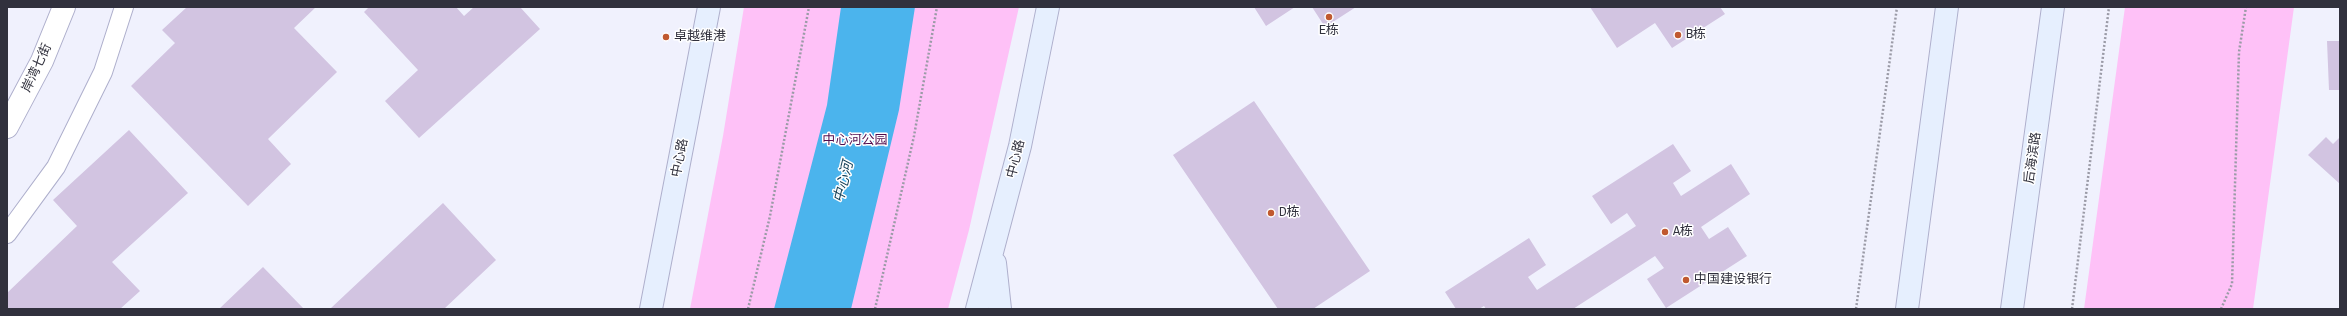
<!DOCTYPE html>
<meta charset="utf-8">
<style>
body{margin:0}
#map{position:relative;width:2347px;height:316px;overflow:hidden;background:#f0f1fd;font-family:"Archivo Narrow",sans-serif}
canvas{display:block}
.frame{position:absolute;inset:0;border:8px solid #31313d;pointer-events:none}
</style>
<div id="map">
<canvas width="2347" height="316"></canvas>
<div class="frame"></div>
</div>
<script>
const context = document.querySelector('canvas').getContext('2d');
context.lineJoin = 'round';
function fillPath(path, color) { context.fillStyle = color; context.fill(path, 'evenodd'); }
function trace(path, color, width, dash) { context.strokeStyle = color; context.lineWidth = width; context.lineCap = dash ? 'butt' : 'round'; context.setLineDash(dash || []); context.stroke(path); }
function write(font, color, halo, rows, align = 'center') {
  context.font = font + ' "Archivo Narrow","Noto Sans SC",sans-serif'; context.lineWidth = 3; context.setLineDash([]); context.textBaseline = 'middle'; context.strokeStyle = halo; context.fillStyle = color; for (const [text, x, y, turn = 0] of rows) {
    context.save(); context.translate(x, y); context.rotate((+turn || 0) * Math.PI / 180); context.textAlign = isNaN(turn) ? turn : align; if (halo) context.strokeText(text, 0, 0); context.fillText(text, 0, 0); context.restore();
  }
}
const green = new Path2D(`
 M744,7H1019L969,230L948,309H690L723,136Z
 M2125,7H2294L2253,309H2084Z`);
const water = new Path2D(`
 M841,7H915L899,110L851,309H774L827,105Z`);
const building = new Path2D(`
 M187,7H316L294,28L337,72L268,139L291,164L248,206L131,86L175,43L162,30Z
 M369,7H456L464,16L474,7H520L540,29L419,138L385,101L418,70L364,12Z
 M1254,7H1295L1266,26Z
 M1312,7H1356L1325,27Z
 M1590,7H1720L1725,14L1672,48L1655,23L1617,48Z
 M2327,41H2340V90H2329Z
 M1254,101L1370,271L1313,309H1278L1173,155Z
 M129,130L188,193L112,262L140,291L120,309H7V293L77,226L53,200Z
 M2326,137L2333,144L2340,137V184L2308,155Z
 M1673,144L1691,171L1673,183L1681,196L1731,164L1750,194L1701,227L1709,239L1728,227L1747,256L1666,308L1647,279L1664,268L1655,256L1573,309H1486L1484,306L1479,309H1456L1445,292L1529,238L1546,265L1528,277L1537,290L1636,226L1627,213L1611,224L1592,196Z
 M443,203L496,260L444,309L331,308Z
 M263,267L304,309H219Z`);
const path = new Path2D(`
 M748,309L770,216L809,7
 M875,309L914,136L937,7
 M1856,309L1897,7
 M2072,309L2109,7
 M2221,309L2232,284L2239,52L2246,7`);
const service = new Path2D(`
 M7,234L56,167L103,72L124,7`);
const tertiary = new Path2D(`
 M7,127L42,61L64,7`);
const secondary = new Path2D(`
 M995,263L1000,309
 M651,309L709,7
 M977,309L1020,146L1048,7
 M1907,309L1947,7
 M2012,309L2053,7`);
const markers = [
 [1329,17,4,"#c0592f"],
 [1678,35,4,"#c0592f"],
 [666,37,4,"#c0592f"],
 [1271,213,4,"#c0592f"],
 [1665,232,4,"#c0592f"],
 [1686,280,4,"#c0592f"]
];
const poiNames = [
 ["E栋",1329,31,"center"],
 ["B栋",1686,35],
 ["卓越维港",674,37],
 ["D栋",1279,213],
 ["A栋",1673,232],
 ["中国建设银行",1694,280]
];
const streetNames = [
 ["岸湾七街",37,68,-65],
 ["中心路",680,158,-79],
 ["后海滨路",2033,158,-82],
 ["中心路",1016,159,-76]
];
const parkNames = [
 ["中心河公园",855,141]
];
const waterNames = [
 ["中心河",844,182,-76]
];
fillPath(green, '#fec1f7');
fillPath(water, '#4bb4ed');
fillPath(building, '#d2c4e1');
trace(service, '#aeafcc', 20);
trace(tertiary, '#aeafcc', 24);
trace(secondary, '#aeafcc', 24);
trace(path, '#9b9ba7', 2.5, [2, 2]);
trace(service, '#fff', 18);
trace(tertiary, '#fff', 22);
trace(secondary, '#e6effe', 22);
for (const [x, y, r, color] of markers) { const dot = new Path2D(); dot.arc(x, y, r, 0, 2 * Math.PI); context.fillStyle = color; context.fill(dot); trace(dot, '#fff', 1.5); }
write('13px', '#31313d', '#fff', poiNames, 'left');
write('13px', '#31313d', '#fff', streetNames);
write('13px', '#500b4c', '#fff', parkNames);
write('italic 14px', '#144057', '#fff', waterNames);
</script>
